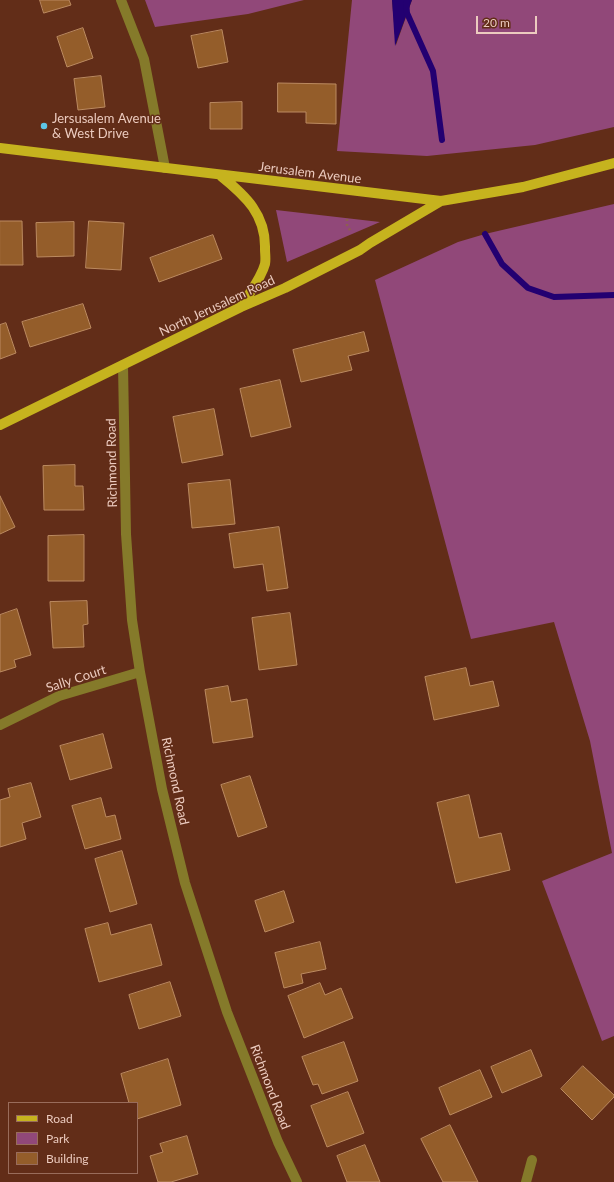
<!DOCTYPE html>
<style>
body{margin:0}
#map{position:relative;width:614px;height:1182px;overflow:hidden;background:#622d18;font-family:Lato,sans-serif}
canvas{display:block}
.legend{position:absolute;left:8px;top:1102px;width:130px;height:72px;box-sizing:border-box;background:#622d18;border:1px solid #996c5b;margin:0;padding:5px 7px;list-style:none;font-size:12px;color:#eccbbf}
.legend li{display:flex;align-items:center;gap:8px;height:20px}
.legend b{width:20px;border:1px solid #996c5b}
.scale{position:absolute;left:476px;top:16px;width:61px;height:18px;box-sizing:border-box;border:2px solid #eccbbf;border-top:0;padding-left:5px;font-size:12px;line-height:14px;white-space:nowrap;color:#eccbbf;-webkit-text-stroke:3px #622d18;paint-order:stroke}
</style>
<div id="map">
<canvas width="614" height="1182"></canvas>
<ul class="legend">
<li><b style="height:5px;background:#c6b31e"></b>Road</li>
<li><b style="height:11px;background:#914879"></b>Park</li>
<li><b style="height:11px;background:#945d2a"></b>Building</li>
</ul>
<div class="scale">20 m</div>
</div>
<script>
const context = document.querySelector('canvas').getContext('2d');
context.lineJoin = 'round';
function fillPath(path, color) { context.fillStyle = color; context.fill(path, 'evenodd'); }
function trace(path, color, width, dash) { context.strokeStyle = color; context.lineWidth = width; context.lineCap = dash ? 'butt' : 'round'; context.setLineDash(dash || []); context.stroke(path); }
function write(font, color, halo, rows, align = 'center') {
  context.font = font + ' Lato,sans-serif'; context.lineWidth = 3; context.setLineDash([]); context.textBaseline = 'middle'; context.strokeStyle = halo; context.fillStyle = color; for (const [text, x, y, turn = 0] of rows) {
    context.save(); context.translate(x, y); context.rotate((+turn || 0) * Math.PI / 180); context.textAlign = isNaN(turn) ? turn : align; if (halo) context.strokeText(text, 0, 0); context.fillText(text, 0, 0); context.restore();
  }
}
const green = new Path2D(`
 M145,0H304L248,14L155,27Z
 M352,0H392L396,45L412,0H614V127L535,145L427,156L337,151Z
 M614,204V1036L602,1041L542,881L612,853L590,741L554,622L471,639L375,280L458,242L485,234Z
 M276,210L380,222L287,262Z`);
const water = new Path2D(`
 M392,0H412L395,46Z`);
const stream = new Path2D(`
 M406,0L407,13L433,71L442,140
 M485,234L502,264L528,288L554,297L614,295`);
const building = new Path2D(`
 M40,0H69L71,5L44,13Z
 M83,28L93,58L67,67L57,37Z
 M222,30L228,62L198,68L191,36Z
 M101,76L105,107L78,110L74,79Z
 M278,83L336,84V124L306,123V112H278Z
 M242,102V129H210V103Z
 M0,221H22L23,265H0Z
 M89,221L124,223L121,270L86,268Z
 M74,222V256L37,257L36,223Z
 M213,235L222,259L159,282L150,258Z
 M83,304L91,328L30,347L22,322Z
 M6,323L16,353L0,359V325Z
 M364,332L369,351L348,356L352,370L301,382L293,350Z
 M280,380L291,427L251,437L240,389Z
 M214,409L223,455L182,463L173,417Z
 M75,465V486H83L84,510H44L43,466Z
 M230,480L235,524L192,528L188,484Z
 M0,496L15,527L0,534Z
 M279,527L288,588L267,591L263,564L234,568L229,534Z
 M84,535V581H48V536Z
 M87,601L88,624L83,625L84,647L53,648L50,602Z
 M17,609L31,655L14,660L16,667L0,672V615Z
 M290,613L297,665L259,670L252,618Z
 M466,668L470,686L493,681L499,706L434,720L425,677Z
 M228,686L231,702L247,699L253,737L213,743L205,690Z
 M103,734L112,768L70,780L60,746Z
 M250,776L267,827L238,837L221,785Z
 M31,783L41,817L22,823L26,839L0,847V800L10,797L8,789Z
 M469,795L479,838L501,833L510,870L456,883L437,803Z
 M101,798L106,817L115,815L121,839L85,849L72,806Z
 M122,851L137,904L110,912L95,859Z
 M284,891L294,922L265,932L255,901Z
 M108,923L111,935L151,924L162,965L99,982L85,929Z
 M320,942L326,969L301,974L303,983L284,988L275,953Z
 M170,982L181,1016L139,1029L129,995Z
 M320,983L325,995L341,988L353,1018L304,1038L288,996Z
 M344,1042L358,1081L322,1094L318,1084L313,1085L302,1057Z
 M531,1050L542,1076L502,1093L491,1067Z
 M168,1059L181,1105L137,1119V1103H129L121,1074Z
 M583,1066L614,1095V1097L592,1120L561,1089Z
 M480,1070L492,1097L450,1115L439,1088Z
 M348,1092L364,1133L327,1147L311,1106Z
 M450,1125L478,1182H443L421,1139Z
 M187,1136L198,1174L171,1182H158L150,1156L163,1152L160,1144Z
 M365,1145L380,1182H347L337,1156Z`);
const path = new Path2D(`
 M347,219V225L351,232`);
const minor = new Path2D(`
 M121,0L144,59L165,168
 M123,365L126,534L132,620L140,672L162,789L185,883L227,1012L278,1142L297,1182
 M0,725L59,696L140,672
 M526,1182L532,1160`);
const major = new Path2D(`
 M0,148L441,201L523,187L614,163
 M221,176C246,196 266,215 265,249C265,254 266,259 265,264C261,279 249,293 241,307
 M0,425L241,307L285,288L360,250L370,243L441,201`);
const markers = [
 [44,126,4,"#5dc7e8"]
];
const poiNames = [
 ["Jersusalem Avenue",52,119],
 ["& West Drive",52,134]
];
const streetNames = [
 ["Jerusalem Avenue",310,173,7],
 ["North Jerusalem Road",217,306,-25],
 ["Richmond Road",112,463,-91],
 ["Sally Court",76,679,-18],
 ["Richmond Road",175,781,78],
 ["Richmond Road",270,1087,69]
];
fillPath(green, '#914879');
fillPath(water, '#230071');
trace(stream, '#230071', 6);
fillPath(building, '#945d2a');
trace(building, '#bb8a60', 1);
trace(path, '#8e604e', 2.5, [2, 3]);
trace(minor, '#857a2a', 10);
trace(major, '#c6b31e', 10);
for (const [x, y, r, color] of markers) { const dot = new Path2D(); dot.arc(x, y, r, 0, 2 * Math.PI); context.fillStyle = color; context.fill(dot); trace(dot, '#622d18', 1.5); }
write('13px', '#eccbbf', '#622d18', poiNames, 'left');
write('13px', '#eccbbf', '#622d18', streetNames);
</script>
